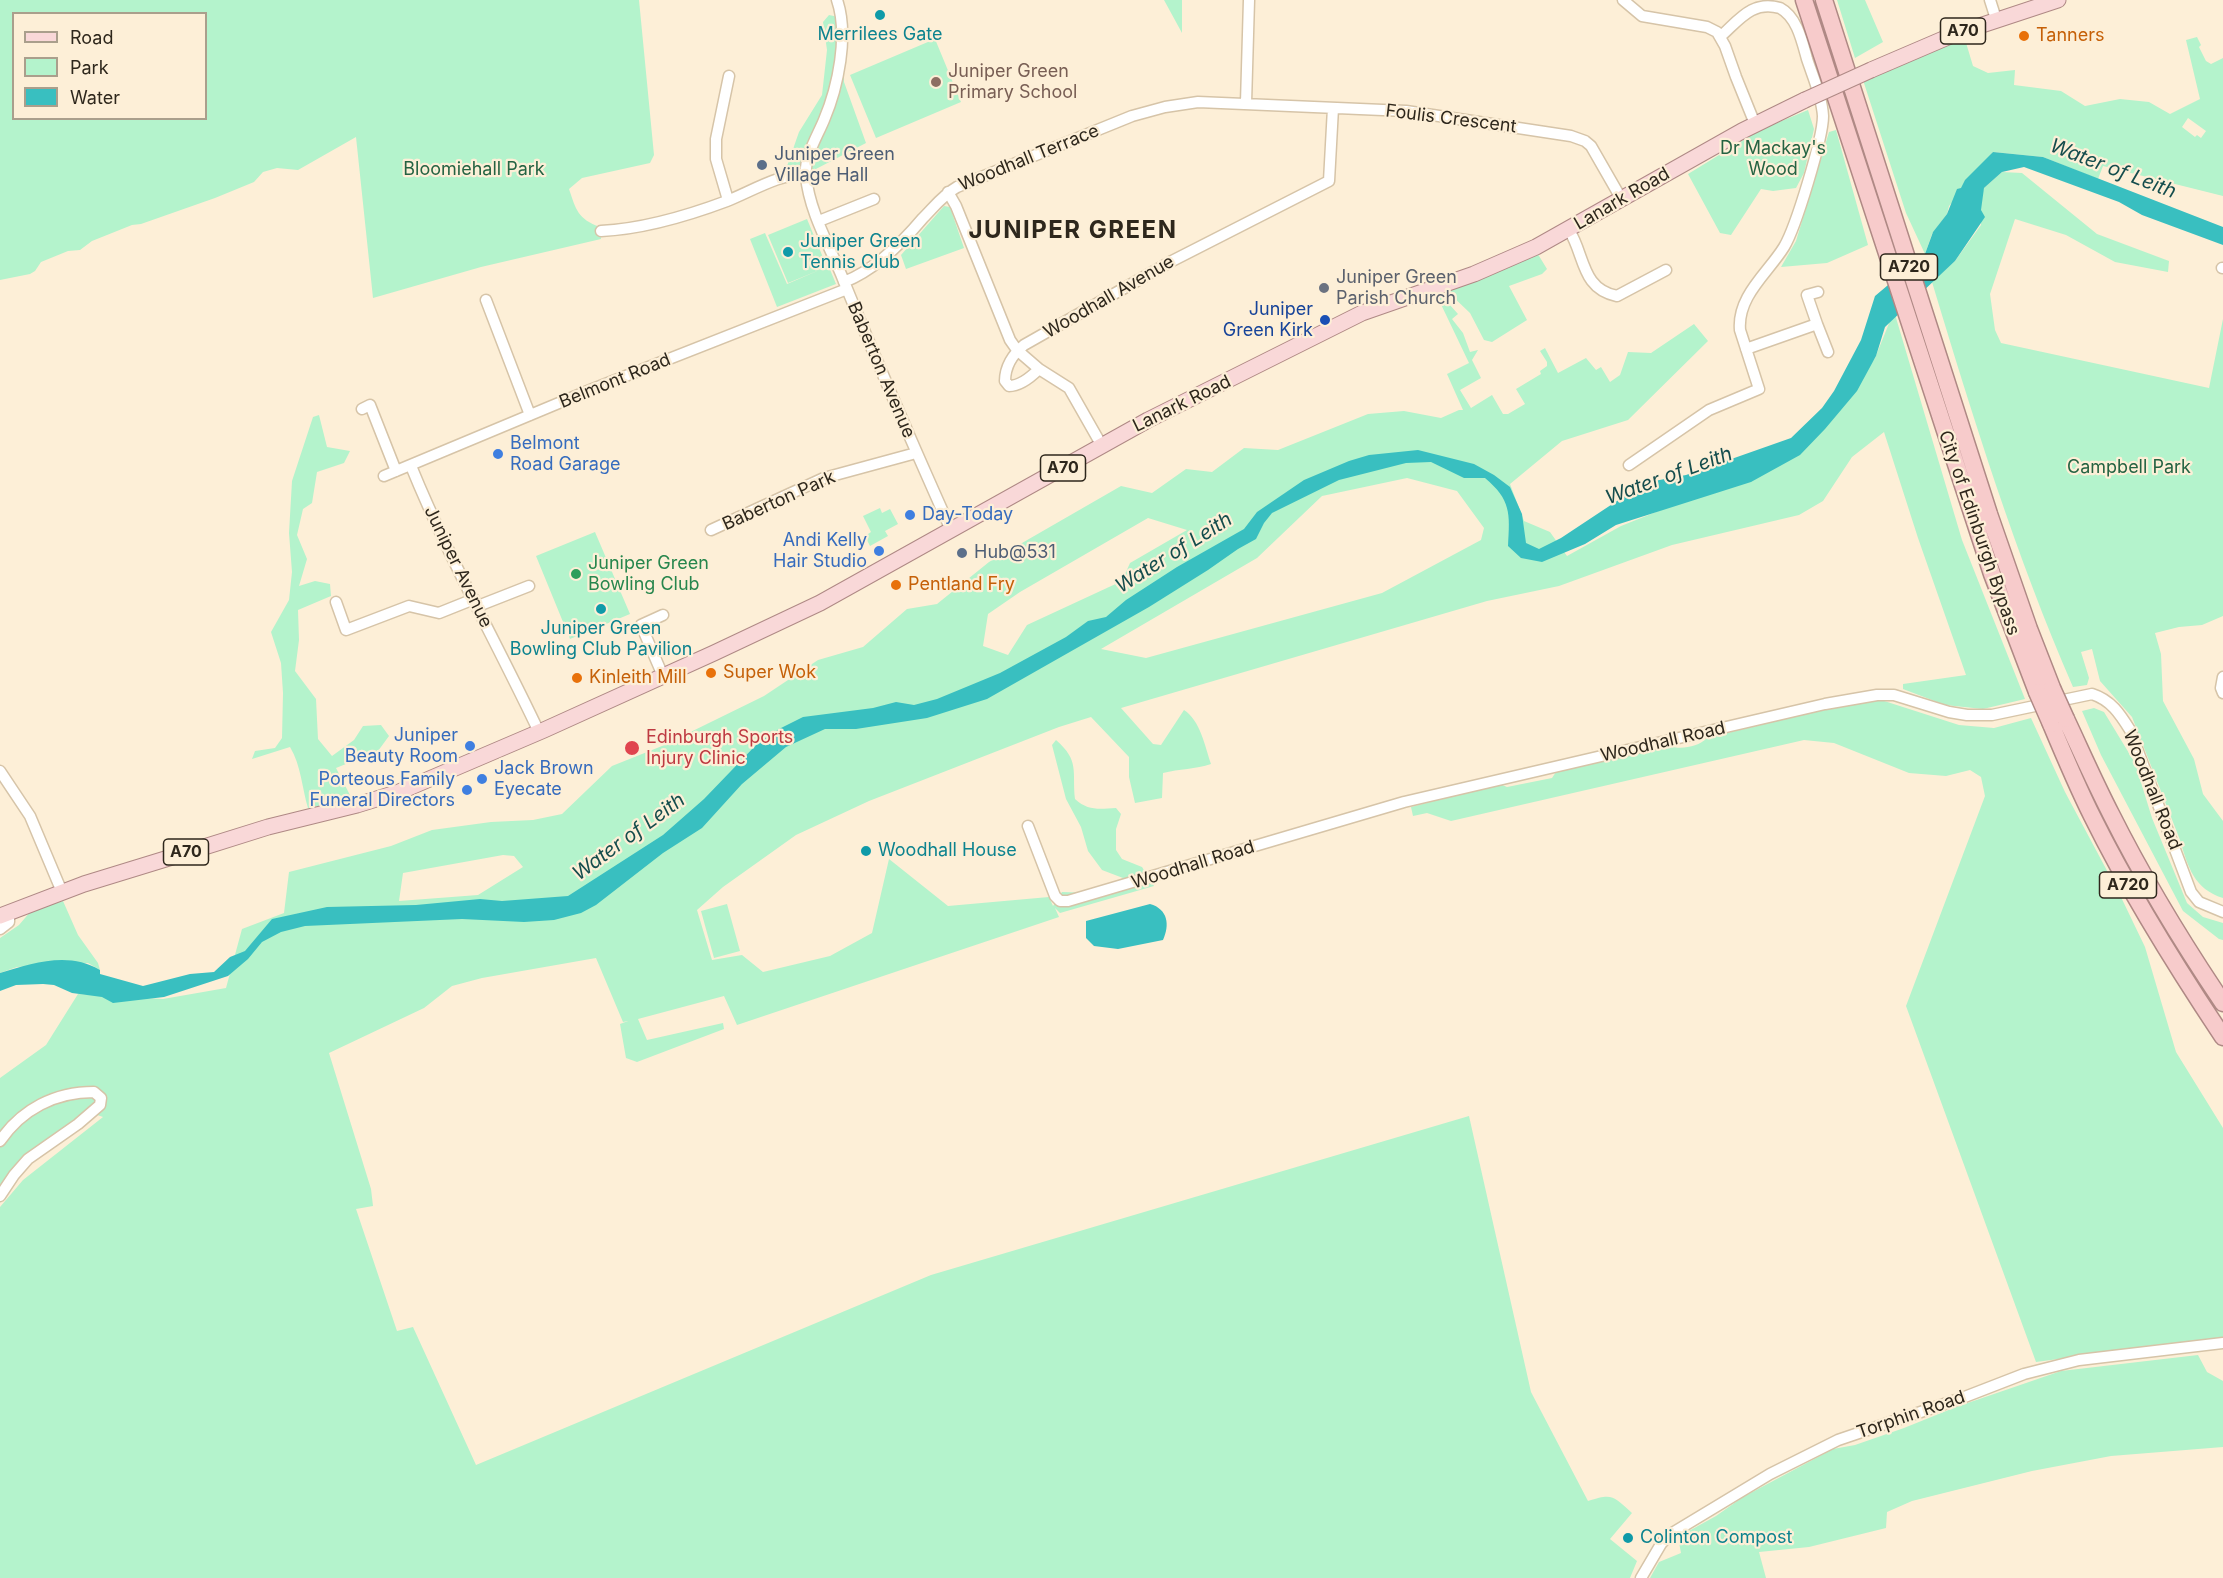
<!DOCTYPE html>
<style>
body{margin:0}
#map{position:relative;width:2223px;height:1578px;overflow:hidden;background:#fdefd7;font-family:Inter,sans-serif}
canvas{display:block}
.legend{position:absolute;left:12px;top:12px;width:195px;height:108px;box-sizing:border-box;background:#fdefd7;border:2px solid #aa9f8c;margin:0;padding:8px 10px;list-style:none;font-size:18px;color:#2e271c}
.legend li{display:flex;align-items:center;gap:12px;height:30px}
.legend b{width:30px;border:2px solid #aa9f8c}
</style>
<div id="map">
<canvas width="2223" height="1578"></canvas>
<ul class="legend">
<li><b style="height:8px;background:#f9d8d8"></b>Road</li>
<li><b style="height:16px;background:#b4f3cc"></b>Park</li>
<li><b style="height:16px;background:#39bfc0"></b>Water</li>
</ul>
</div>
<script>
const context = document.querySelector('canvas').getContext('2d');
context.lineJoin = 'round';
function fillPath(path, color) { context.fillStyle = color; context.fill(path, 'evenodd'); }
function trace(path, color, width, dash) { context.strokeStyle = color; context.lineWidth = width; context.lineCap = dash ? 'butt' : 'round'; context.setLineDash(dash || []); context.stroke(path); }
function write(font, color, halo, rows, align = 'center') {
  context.font = font + ' Inter,sans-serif'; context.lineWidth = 4.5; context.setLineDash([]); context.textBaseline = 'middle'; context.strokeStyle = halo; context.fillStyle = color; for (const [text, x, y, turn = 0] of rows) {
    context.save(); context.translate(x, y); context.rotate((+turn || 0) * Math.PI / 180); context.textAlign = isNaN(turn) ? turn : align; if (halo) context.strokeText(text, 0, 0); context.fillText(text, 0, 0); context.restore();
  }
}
const green = new Path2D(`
 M0,0H639L654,155L650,163L582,178L569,189C576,210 578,219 600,227L601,239L481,267L373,298L356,137L298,170L277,168L263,172L254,182L215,198L141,224L132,225L92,241L80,250L68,251L41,262L35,271L30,274L0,280ZM14,14H206V118H14Z
 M1164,0H1182V33Z
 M1837,0H1865L1883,42L1855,58Z
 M829,15L843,18L844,82L866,143L814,170L786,169L799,132L822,95L827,50L823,22Z
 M1964,36L1973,66L1988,73L2015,70L2014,85L2061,91L2085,106L2120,99L2149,102L2170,114L2200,99L2186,40L2197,37L2201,45L2199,47L2206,61L2211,64L2223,58V196L2103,166L2098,179L2043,157L1993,152L1949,206L1947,214L1932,234L1925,254L1906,213L1863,80ZM2188,118L2206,131L2201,138L2197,135L2195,137L2182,127Z
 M935,39L961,102L876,138L850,75Z
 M1808,110L1814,129L1804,173L1796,188L1773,191L1761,189L1731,235L1720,233L1688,174L1760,130Z
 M1836,130L1868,245L1827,263L1781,267L1796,241L1829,132Z
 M2002,172L2022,173L2097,234L2169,261L2168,272L2115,262L2066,235L2015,219L1990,294L1995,330L2001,343L2209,388L2223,319V616L2202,625L2179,627L2155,633L2161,654L2163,701L2194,759L2203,794L2223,821V898C2194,889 2188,867 2180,840L2132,717L2100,681L2092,649L2081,652L2089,678L2087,685L2073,687C2016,556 1973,418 1932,282L1955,261L1981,225V197L1984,188Z
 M944,206L950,207L964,248L906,269L901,255Z
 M807,219L827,267H829L836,284L777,307L750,239L765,233L787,284L822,269L788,283L768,235Z
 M1536,251L1547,269L1542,274L1509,286L1527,320L1492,342L1484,340L1470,313L1449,293L1447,284Z
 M1441,295L1458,314L1452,319L1463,333L1470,352L1478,350L1472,360L1481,378L1460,390L1471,408L1492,395L1503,414H1508L1525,404L1516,389L1541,374L1540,371L1547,366V362L1540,351L1545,348L1558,373L1586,358L1596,370L1601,367L1610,382L1620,375L1628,352L1651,353L1694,324L1708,341L1628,420L1562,441L1510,484L1524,521L1550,532L1567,556L1621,526L1716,488L1838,411L1875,358L1894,311L1962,540L2025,699L1983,709L1945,705L1903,689V684L1966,675L1918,538L1884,432L1852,457L1823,501L1799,515L1672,545L1559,586L1487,601L1121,708L1153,744L1161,745L1184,710C1200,720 1205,746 1211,764C1196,769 1179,769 1163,773L1162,798L1135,803L1129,777V757L1091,717L1059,727L869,801L796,835L723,887L697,910L712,960L742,955L763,972L830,956L872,933L889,859L948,906L1049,897L1053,906L1062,892L1093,893L1123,878L1102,870L1088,851L1081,827L1066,799L1052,745L1056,740C1080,761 1072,771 1075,799C1088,811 1099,809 1116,808L1121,814L1116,829V850L1122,859L1142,867L1154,886L1060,913L1055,908L1059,917L737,1025L724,996L638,1019L647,1040L723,1023L724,1029L637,1062L626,1058L620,1024L628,1021L623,1022L596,958L482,978L452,986L424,1008L329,1053L371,1189L373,1206L356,1209L397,1331L413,1327L476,1465L931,1275L1469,1116L1531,1392L1588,1501C1613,1493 1613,1496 1632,1513L1610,1539L1637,1561L1630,1578H0V1207L23,1180L103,1117L89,1112L0,1189V1078L46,1045L78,994L163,999L226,988L242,929L284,913L289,872L391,846L432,830L491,822L533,820L562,814L612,766L662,746L764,696L818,660L863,647L907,609L937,604L989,562L1121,486L1152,493L1186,469L1212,472L1244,448L1278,450L1368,414L1404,411L1441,418L1459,410H1463L1447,374L1469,363L1437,296ZM1407,478L1457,491L1484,528L1481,540L1382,593L1146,658L1101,649L1257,558L1322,496ZM1148,518L1187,530L1130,563L1122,581L1027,625L1008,655L983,646L988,614L1020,592ZM503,855L514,856L523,867L478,895L399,901L403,873Z
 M319,415L327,447L350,451L344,463L317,472L312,503L303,509L297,535L307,559L299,586L315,581L330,584L331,596L298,610L299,640L295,671L316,699L318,739L332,756L354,740L363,726L381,725L389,736L378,751L336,768L352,799L308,808C302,788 301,765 290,747L252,759L255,751L275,748L282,738L283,693L281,663L271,632L289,600L292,572L289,533L292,481L313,417Z
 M880,508L882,513L890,509L898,524L885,531L888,536L870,546L865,536L871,532L863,516Z
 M595,532L630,614L570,639L536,556Z
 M1878,699L1959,725L1994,728L2031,718L2065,792L2120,895L2145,947L2176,1052L2223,1128V1337L2036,1362L1906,1006L1985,796L1981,777L1970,770L1946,776L1909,773L1834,743L1804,740L1451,821L1427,813L1413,816L1411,807L1500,784L1507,787L1552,778L1556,772L1669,746C1681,750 1698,747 1707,738L1830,708Z
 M2094,708L2104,712L2135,763L2152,818L2187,903L2203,917L2223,923V940L2219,939L2183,911L2101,755L2082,711Z
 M63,901L78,935L98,963L100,970L88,963L17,967L0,973V938L19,925L31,911Z
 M727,904L740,951L714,958L701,911Z
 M2198,1355L2207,1372L2223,1381V1447L2111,1456L2032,1471L1912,1501L1887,1512L1886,1528L1809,1547L1759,1552L1766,1578H1650L1659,1562L1681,1553L1678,1537L1716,1516L1743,1497L1833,1449L1855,1445L1904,1428L1956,1407L2061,1371Z`);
const water = new Path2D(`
 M1993,152L2043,157L2223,227V245L2142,215L2119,202L2024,167L2002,172L1984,188L1981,210L1985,217L1955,261L1885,327L1876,356L1857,391L1825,429L1800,455L1751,482L1616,525L1585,544L1542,562L1521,558L1508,546C1510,513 1511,500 1485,478H1464L1431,462L1406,463L1339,480L1272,513L1264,523L1256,539L1238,549L1208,570L1149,607L987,699L927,718L856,729H825L786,747L742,784L702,828L663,853L596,905L581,913L554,920L524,922L462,919L305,926L281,932L262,942L248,959L228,976L164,997L113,1003L102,997L72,993L54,985L43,984L16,985L0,991V973C32,963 69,951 100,970V974L143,986L190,974L214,972L230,957L245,951L272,919L327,907L416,905L480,899L502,901L568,896L663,835L704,799L756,745L779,729L803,717L873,708L896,702L914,705L937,699L1000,673L1066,637L1088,621L1106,617L1126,600L1177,567L1244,529L1257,512L1304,480L1349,461L1369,455L1418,450L1474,464L1494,475L1510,487L1522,514L1526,543L1539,549L1561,538L1632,491L1649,482L1686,475L1791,438L1822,408L1834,391L1861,340L1875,296L1925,254L1933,232L1947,214L1957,189L1961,188L1965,180Z
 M1150,904C1168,909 1170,925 1163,940L1118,949L1094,946L1086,938V921Z`);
const minor = new Path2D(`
 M837,0C849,35 838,87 824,120C817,137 804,157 806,176C809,211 830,247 843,279C877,363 914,447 951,530
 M1623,0L1642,16L1707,27L1717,32L1725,46L1736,77L1755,124
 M1990,0L1996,19
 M1246,103L1249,0
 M948,192L956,206L1010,340L1017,350L1039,369L1069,388L1102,446
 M728,200L716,159V139L729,76
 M819,221L874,199
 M1569,230C1585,255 1581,289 1617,296L1666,270
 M601,231C643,229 687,216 727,201C750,192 781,173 806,174
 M2222,268H2223
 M844,282C875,270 902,243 923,218C934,207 943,195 957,187L1132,116L1165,107L1198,102L1406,111L1571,136L1585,141L1591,146L1622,200
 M486,300L530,415
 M1817,324L1828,352
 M1746,349L1817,324L1807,295L1818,292
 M1039,369C1032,376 1020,386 1009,386L1005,381C1005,367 1013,354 1024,345L1172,261L1329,181L1333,108
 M362,409L370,405L396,471
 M1629,465L1709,410L1759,389L1740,330C1737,296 1768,273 1784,247C1796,227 1823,138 1823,116C1822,97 1813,77 1807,59C1802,41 1797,17 1780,8C1752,0 1739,20 1721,36
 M411,466C448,557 497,643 539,732
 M384,476L590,390L847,289
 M711,530L824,478L916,453
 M336,602L346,630L409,606L439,613L474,599
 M478,606L529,586
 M663,676L641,625L663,615
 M2223,677L2221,688L2223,693
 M0,771L30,816L62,892
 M1028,826L1055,896L1060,901H1068L1404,802L1825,704L1877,695H1894L1949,712L1967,715H1992L2092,694C2111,700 2120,714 2130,730L2191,892L2199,902L2223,912
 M0,929L9,922V912
 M0,1141C22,1109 55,1092 94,1092L101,1098L100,1105L78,1124L28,1159L14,1175L0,1196
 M1641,1578L1661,1544L1669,1535L1770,1474L1838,1440L1962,1398L2024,1374L2079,1360L2223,1343`);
const primary = new Path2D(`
 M1871,70L1955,34L2058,0
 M0,916L84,884L185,853L268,827L357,805L399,792L544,730L714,653L820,603L1148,420L1362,313L1474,274L1536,247L1742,131L1805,100`);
const trunk = new Path2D(`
 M1804,0L1992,574L2037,692
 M1824,0L1989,514L2029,629L2052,688
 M2066,719C2081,751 2095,783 2111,814C2144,880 2182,942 2223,1003
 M2051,724C2064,755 2077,786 2092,816C2130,893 2175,965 2223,1037`);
const primaryBridge = new Path2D(`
 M1805,100L1871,70`);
const trunkBridge = new Path2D(`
 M2052,688L2066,719
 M2037,692L2051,724`);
const markers = [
 [880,15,6,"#0f9aa8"],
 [2024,36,6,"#e8710a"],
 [936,82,6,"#8d6e63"],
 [762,165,6,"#5c6f8a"],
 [788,252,6,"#0f9aa8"],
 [1324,288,6,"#6b7280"],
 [1325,320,6,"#1a4fb4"],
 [498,454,6,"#3f7fe0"],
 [910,515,6,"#3f7fe0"],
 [879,551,6,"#3f7fe0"],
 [962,553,6,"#5c6f8a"],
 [576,574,6,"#2e9e5b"],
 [896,585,6,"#e8710a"],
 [601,609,6,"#0f9aa8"],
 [711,673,6,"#e8710a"],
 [577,678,6,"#e8710a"],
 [470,746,6,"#3f7fe0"],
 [632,748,8,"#e0444e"],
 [482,779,6,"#3f7fe0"],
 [467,790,6,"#3f7fe0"],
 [866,851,6,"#0f9aa8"],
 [1628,1538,6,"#0f9aa8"]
];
const shields = [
 [1963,31,45],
 [1909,267,57],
 [1063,468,45],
 [186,852,45],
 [2128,885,57]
];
const shieldNames = [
 ["A70",1963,31],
 ["A720",1909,267],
 ["A70",1063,468],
 ["A70",186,852],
 ["A720",2128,885]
];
const cultureNames = [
 ["Merrilees Gate",880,35,"center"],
 ["Juniper Green",800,242],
 ["Tennis Club",800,263],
 ["Juniper Green",601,629,"center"],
 ["Bowling Club Pavilion",601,650,"center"],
 ["Woodhall House",878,851],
 ["Colinton Compost",1640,1538]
];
const foodNames = [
 ["Tanners",2036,36],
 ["Pentland Fry",908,585],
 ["Super Wok",723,673],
 ["Kinleith Mill",589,678]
];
const educationNames = [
 ["Juniper Green",948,72],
 ["Primary School",948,93]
];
const streetNames = [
 ["Foulis Crescent",1451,119,7],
 ["Woodhall Terrace",1029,158,-22],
 ["Lanark Road",1622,199,-30],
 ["Woodhall Avenue",1109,297,-30],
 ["Baberton Avenue",881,370,67],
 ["Belmont Road",615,381,-22],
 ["Lanark Road",1182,404,-26],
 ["Baberton Park",779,501,-24],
 ["City of Edinburgh Bypass",1979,533,71],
 ["Juniper Avenue",458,567,64],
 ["Woodhall Road",1663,742,-13],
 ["Woodhall Road",2152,790,68],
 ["Woodhall Road",1193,865,-17],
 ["Torphin Road",1911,1415,-19]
];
const parkNames = [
 ["Dr Mackay's",1773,149],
 ["Wood",1773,170],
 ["Bloomiehall Park",474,170],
 ["Campbell Park",2129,468]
];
const serviceNames = [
 ["Juniper Green",774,155],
 ["Village Hall",774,176],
 ["Hub@531",974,553]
];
const worshipNames = [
 ["Juniper Green",1336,278],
 ["Parish Church",1336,299]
];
const transitNames = [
 ["Juniper",1313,310],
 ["Green Kirk",1313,331]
];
const shopNames = [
 ["Belmont",510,444],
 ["Road Garage",510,465],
 ["Day-Today",922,515],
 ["Andi Kelly",867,541,"right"],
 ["Hair Studio",867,562,"right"],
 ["Juniper",458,736,"right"],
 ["Beauty Room",458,757,"right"],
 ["Jack Brown",494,769],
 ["Eyecate",494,790],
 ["Porteous Family",455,780,"right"],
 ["Funeral Directors",455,801,"right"]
];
const leisureNames = [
 ["Juniper Green",588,564],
 ["Bowling Club",588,585]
];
const healthNames = [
 ["Edinburgh Sports",646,738],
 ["Injury Clinic",646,759]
];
const waterNames = [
 ["Water of Leith",2113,169,21],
 ["Water of Leith",1669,476,-20],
 ["Water of Leith",1174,553,-32],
 ["Water of Leith",629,837,-36]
];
const districtNames = [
 ["JUNIPER GREEN",1073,231]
];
fillPath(green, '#b4f3cc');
fillPath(water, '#39bfc0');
trace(minor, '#d6c4a8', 13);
trace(primary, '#af8985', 17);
trace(trunk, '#af8985', 19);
trace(minor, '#fff', 10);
trace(primary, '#f9d8d8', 15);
trace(trunk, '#f7cbcb', 16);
trace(primaryBridge, '#af8985', 17, []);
trace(trunkBridge, '#af8985', 19, []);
trace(primaryBridge, '#f9d8d8', 15);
trace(trunkBridge, '#f7cbcb', 16);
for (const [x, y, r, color] of markers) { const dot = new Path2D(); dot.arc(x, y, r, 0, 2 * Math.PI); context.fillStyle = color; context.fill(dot); trace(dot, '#fdefd7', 2); }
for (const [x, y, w] of shields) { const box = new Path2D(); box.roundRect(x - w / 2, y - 13, w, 26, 4.5); context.fillStyle = '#fdefd7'; context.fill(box); trace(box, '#2e271c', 1.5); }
write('bold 16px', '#2e271c', null, shieldNames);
write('18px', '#0d838f', '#fdefd7', cultureNames, 'left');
write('18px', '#c56008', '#fdefd7', foodNames, 'left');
write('18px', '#785e54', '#fdefd7', educationNames, 'left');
write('18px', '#2e271c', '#fdefd7', streetNames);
write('18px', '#246342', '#fdefd7', parkNames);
write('18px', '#4e5e75', '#fdefd7', serviceNames, 'left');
write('18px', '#5b616d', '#fdefd7', worshipNames, 'left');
write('18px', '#164399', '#fdefd7', transitNames, 'right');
write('18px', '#366cbe', '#fdefd7', shopNames, 'left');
write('18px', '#27864d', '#fdefd7', leisureNames, 'left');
write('18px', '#be3a42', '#fdefd7', healthNames, 'left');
write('italic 20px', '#154d4d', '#fdefd7', waterNames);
context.letterSpacing = '1.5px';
write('bold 24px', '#2e271c', '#fdefd7', districtNames);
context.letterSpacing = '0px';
</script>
